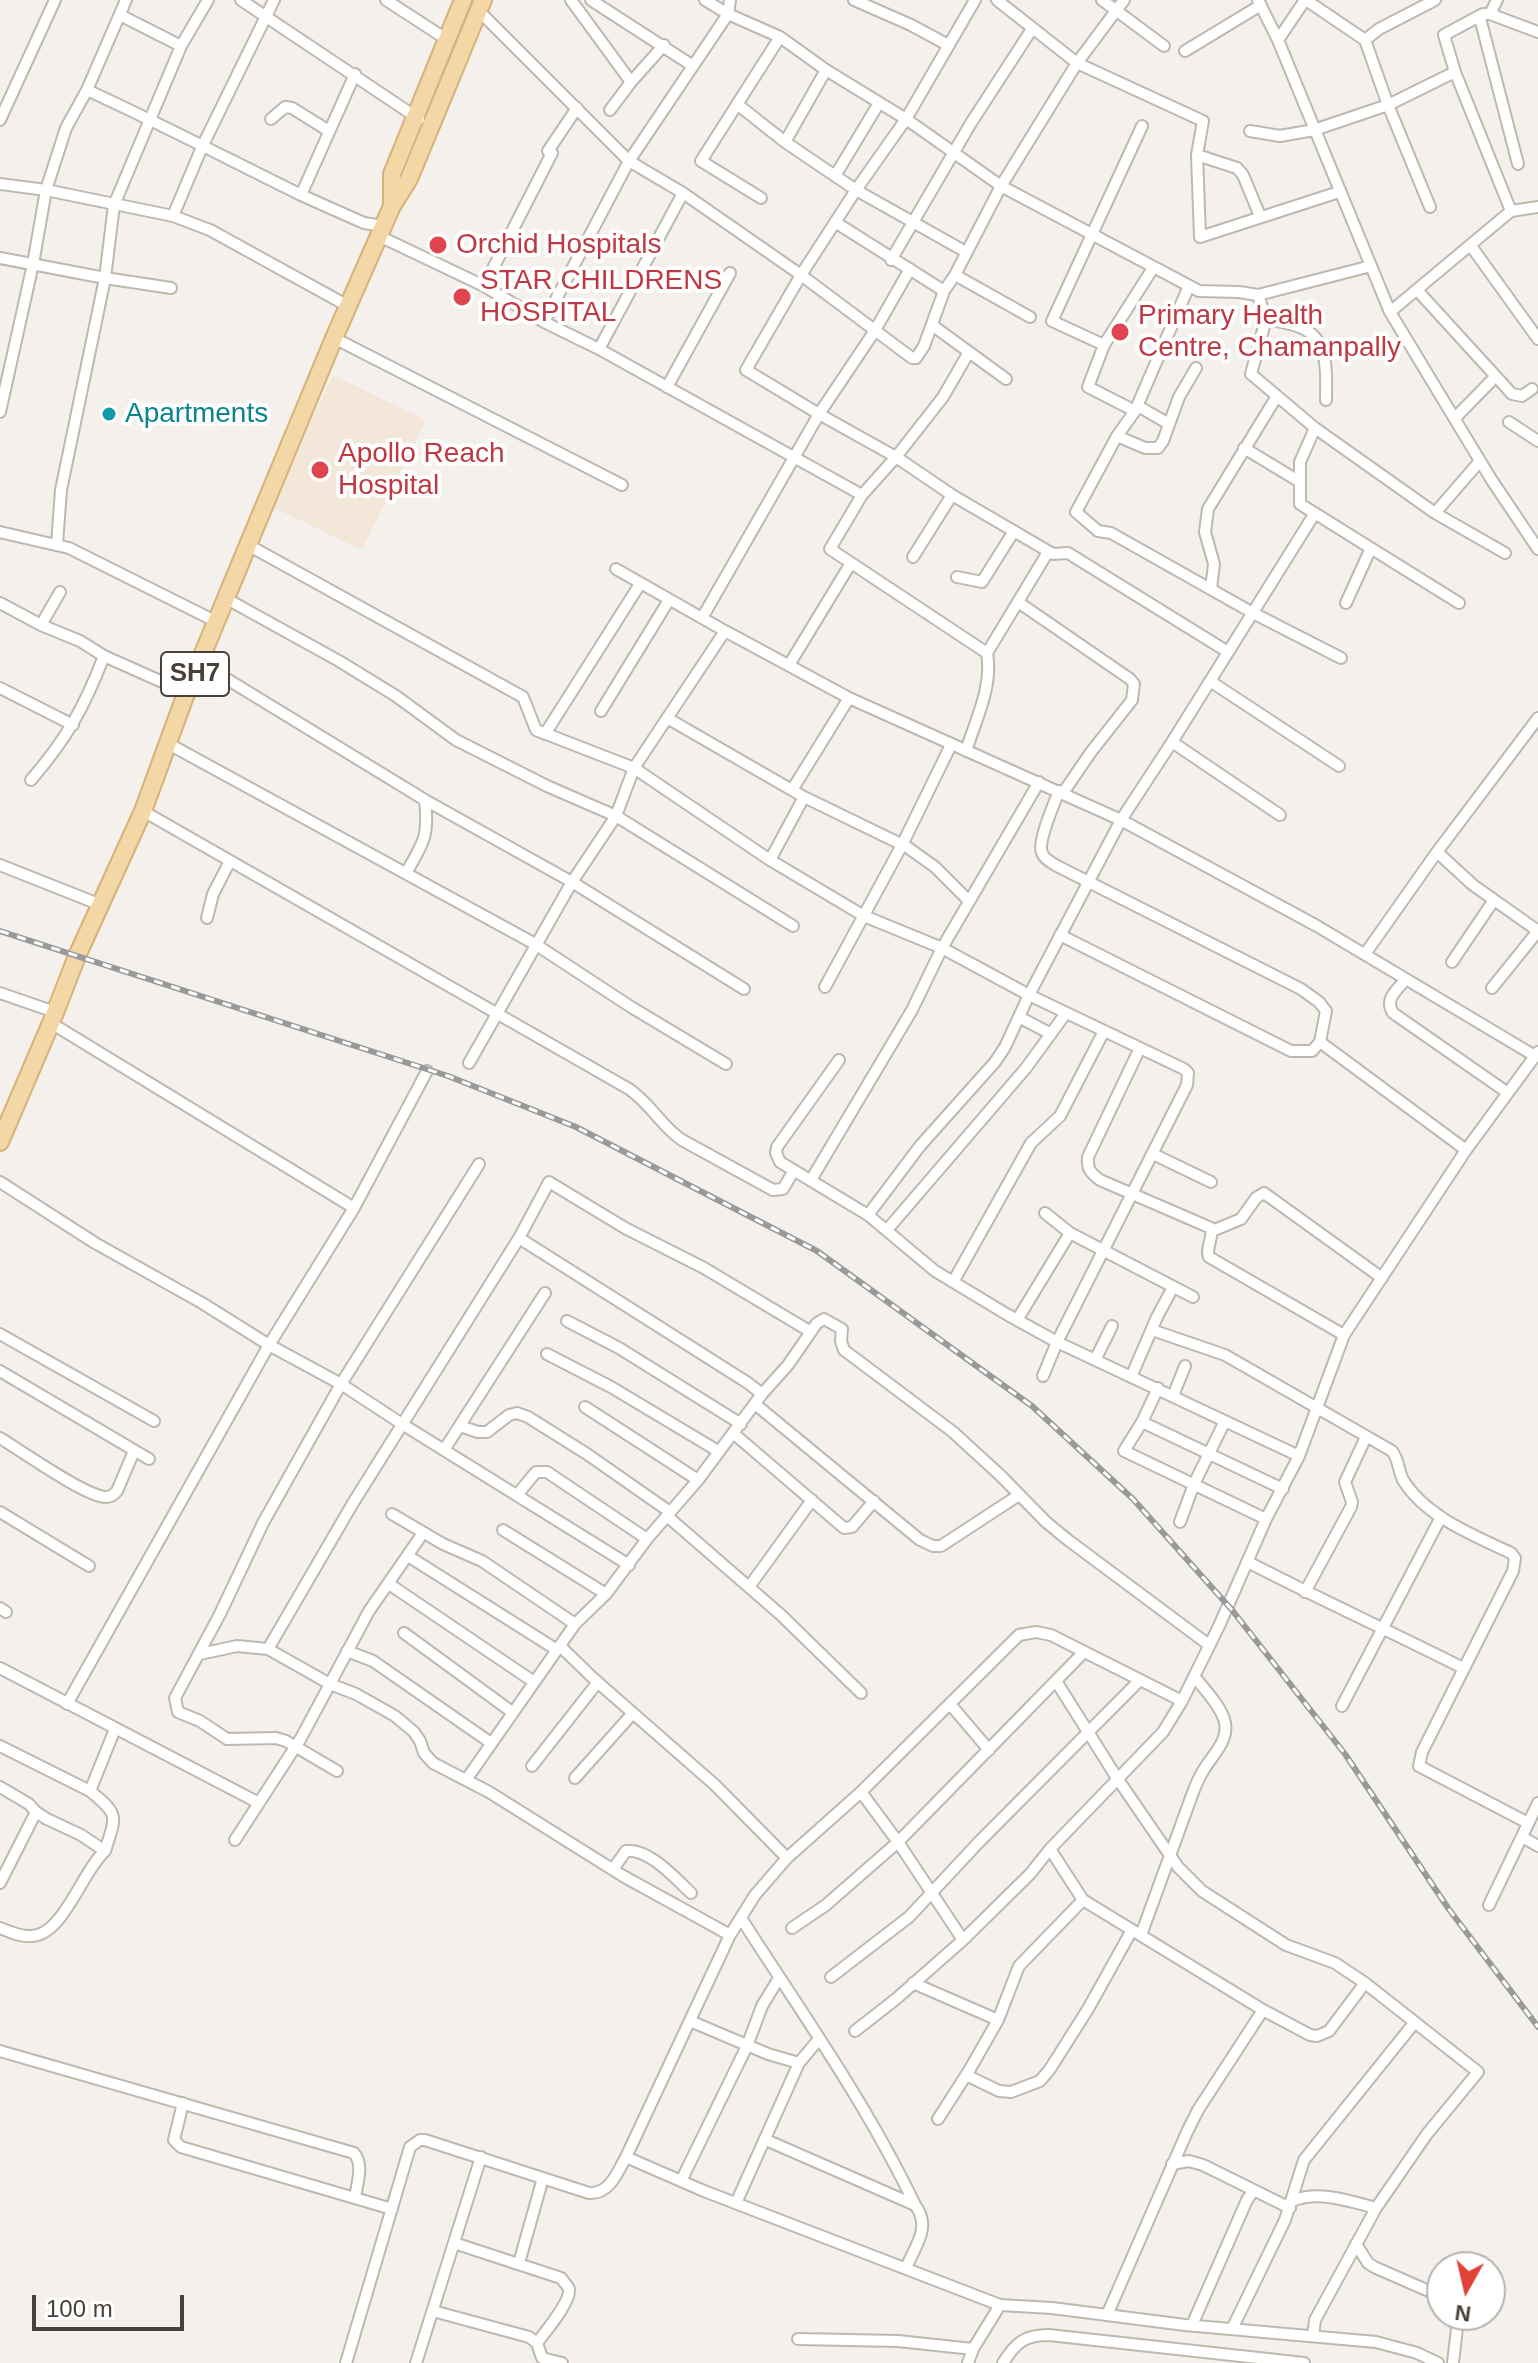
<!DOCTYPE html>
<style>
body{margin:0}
#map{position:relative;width:1538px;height:2363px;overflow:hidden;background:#f4f1ec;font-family:Helvetica,sans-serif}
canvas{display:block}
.north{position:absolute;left:1426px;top:2251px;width:80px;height:80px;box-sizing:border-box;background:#fff;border:2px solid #b6b3b0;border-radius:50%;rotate:188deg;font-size:22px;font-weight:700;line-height:32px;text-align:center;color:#48413a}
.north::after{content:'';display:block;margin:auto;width:28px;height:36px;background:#e04237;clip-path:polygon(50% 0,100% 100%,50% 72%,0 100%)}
.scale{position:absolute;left:32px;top:2295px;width:152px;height:36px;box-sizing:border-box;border:4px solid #48413a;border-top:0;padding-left:10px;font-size:24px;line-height:28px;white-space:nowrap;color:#48413a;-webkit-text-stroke:6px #fff;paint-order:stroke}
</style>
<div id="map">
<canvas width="1538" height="2363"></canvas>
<div class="north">N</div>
<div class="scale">100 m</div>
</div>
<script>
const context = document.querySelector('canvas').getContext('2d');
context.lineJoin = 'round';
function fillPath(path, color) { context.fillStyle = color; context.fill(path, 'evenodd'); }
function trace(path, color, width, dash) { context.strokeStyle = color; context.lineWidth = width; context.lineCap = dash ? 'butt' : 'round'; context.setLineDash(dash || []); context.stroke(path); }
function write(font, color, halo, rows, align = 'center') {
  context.font = font + ' Helvetica,sans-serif'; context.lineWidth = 8; context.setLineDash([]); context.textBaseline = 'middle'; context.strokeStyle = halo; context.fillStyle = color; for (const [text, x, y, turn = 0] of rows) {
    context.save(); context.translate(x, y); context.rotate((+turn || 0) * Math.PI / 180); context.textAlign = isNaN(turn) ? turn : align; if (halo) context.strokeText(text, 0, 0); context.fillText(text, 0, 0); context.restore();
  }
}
const commercial = new Path2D(`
 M333,375L426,420L362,550L270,506Z`);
const minor = new Path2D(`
 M241,0L419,119
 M386,0L446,39
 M571,0L631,82L610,110
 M591,0L693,66
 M705,0L728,14L780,37
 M854,0L911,25L948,45
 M997,0L1077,63L1203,121L1197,155L1200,237L1339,192
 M1102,0L1164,46
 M1124,0L1077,63L1001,186L1199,291L1239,292L1258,295L1371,266
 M1258,0L1278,40L1390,312L1491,479L1538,549
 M1306,0L1365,40
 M478,10L629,161L683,193L801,275L912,358H916L924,346L944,291L955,275L1001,186L906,119L856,190L801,275L746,370L819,414L874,332L910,269
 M1490,14L1497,0
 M120,15L181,46
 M1480,18L1518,164
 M1278,40L1305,0
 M1185,51L1261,5
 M631,82L664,45
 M87,90C159,123 230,160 301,195L355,74
 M737,104L785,142L856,190L966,252
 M271,119L285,107L292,108L329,131
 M0,120L55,0
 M1250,131L1280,136L1314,130L1388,105L1455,72
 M785,142L826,70
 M548,151L577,108
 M1197,155L1237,168L1243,175L1260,216
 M835,176L879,103
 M0,184L46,190L173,216L202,147L274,0
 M301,195L364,223L383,226
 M761,198L701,161L780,37L826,70L906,119L975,0
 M1430,207L1388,105L1365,40L1379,29L1435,0
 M1511,211L1455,72L1444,35L1483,14H1490L1538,32
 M173,216L210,230L348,306
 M835,222L944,291
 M379,236L484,286L544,322L599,349L862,495
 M1471,246L1538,339
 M0,258L105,278L171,288
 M891,260L971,123L1032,29
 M955,275L1030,317
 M484,286L552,153
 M1189,286L1135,411L1117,436L1076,512L1098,531L1111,533L1253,613L1341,658
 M1417,290L1512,394L1522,396L1532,389
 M1258,295L1266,319L1251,374L1315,428L1435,513L1505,553
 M1390,312L1511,211L1538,207
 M1266,319C1279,322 1293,323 1304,329C1330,341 1326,376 1326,400
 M544,322L629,161L728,14L730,0
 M932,325L1006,379
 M334,338L622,485
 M1104,345L1052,321L1142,126
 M599,349L683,193
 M969,352L943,397L896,457L862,495L830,549L987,653L1048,552
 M667,387L730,273
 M1138,406L1169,424
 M1135,411L1088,387L1104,345L1153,268
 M0,412L33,264L46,190L66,128L87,90L126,0
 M1455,418L1495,377
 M1509,422L1538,441
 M1315,428L1300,462V504L1459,603
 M1117,436L1145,448H1158L1163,441L1179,397L1196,368
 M1244,448L1300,482
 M1435,513L1480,461
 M0,532L69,548L217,622
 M57,544L61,490L105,278L114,205L181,46L208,0
 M248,545L523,697L536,730L634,768L770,860L864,916L942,948L1029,995L1184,1069L1188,1073L1187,1085L1057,1342L1043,1376
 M913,557L952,495
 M616,569L702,618
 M957,577L982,582L1014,531
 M1211,589L1214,564L1205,532L1208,509L1277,396
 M227,599L339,661L396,696L456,740L547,786L616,816L793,926
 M1018,602L1130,679L1134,684L1132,700L1091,752L1063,793
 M0,603L41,625L80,641L104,656L187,693
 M1346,603L1371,548
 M41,625L60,592
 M725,631L849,698L1121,820L1317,926L1535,1056
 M199,662L425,800L572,882L744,989
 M789,665L851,563
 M1210,681L1339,766
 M0,688L73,725
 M601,711L669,600
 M667,718L804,797L907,847L935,867L969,901
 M545,734L640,584
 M1172,742L1280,815
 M167,743L535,944L631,1007L726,1064
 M966,751C976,719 993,686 987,653
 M31,780C67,738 84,708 104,656
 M792,790L849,698
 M1059,791C1054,804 1037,842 1042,853C1044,859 1052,863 1057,866L1301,989L1319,1002L1326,1011L1320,1042L1466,1150
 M143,811L629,1089C652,1105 661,1126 682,1140L773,1190L783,1189L793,1172
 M1437,852L1473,885L1538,931
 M770,860L804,797
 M0,865L101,905
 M406,873C424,842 429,836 425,800
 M207,918L213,894L230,861
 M1060,935L1291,1051H1312L1320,1042
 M1365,954L1437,852L1538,718
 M1452,962L1494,900
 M1406,979C1397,990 1384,999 1393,1013L1508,1093
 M825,987L902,845L951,745
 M1492,988L1538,931
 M0,993L55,1012
 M1019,1017L1051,1034
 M51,1023L354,1208
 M1140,1048L1088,1157C1087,1168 1090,1173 1100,1180L1211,1228C1214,1238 1205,1247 1209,1257L1344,1335
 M839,1060L777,1147L776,1153L780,1162L868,1215L935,1271L1008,1315L1057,1342L1299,1456
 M469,1063L572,882L616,816L634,768L725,631L702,618L819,414L896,457L952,495L1053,554L1068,553L1228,652
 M1153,1154L1211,1182
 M811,1180L912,1010L942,948L1039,782
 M0,1182L95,1243L202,1303L269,1345L341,1384L402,1424L629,1565
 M1045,1213L1070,1233L1193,1297
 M868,1215L920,1146L995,1062L1005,1047L1029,995L1121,820L1172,742L1315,513
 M887,1230L1026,1068L1066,1013
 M1212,1231L1241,1219L1256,1198L1264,1193L1382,1278
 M519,1238L748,1383L762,1394
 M953,1282L1031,1143L1060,1116L1104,1031
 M1017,1320L1070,1233
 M567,1321L619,1348L741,1424
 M1152,1330L1225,1355L1392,1451C1399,1460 1398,1470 1403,1480C1426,1517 1473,1535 1511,1553L1515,1558L1513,1571L1422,1752L1419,1766L1528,1823
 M0,1334L154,1421
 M547,1354L611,1387L718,1451
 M1095,1360L1112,1326
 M0,1371L149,1459
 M1131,1377L1157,1317L1173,1287
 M1158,1388L1142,1422L1124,1451L1266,1519
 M1173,1396L1185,1366
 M755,1404L920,1540L933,1546H941L1019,1495
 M585,1407L698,1480
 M1142,1422L1283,1489
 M460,1426L478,1432H487L509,1415L517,1413L528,1417L587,1454L670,1512
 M733,1433L844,1528L852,1527L874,1501
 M0,1438C20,1450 86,1497 106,1497C113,1496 113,1495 117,1491L134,1451
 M444,1450L545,1293
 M517,1495L536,1472H547L647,1539
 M0,1512L89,1566
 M392,1514L443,1544L482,1561L575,1624
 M667,1516L781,1615L861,1693
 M1180,1522L1194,1484L1225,1421
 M503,1530L606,1594
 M408,1556L557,1650
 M1248,1562C1319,1599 1392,1632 1463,1668
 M389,1584L534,1682
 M749,1587L812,1500
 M1305,1592L1351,1507L1352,1502L1345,1482L1366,1437
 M0,1608L6,1612
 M404,1633L512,1712
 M560,1646L594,1679L715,1785L787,1858
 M268,1649L353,1503L519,1238L549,1182L625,1228L704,1268L811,1332
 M347,1651L373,1661L491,1743
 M200,1654L237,1646L268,1649L330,1684L356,1694L395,1716L414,1732L420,1741L424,1753L433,1763L489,1792L623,1876L730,1935
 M0,1668L259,1803
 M1056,1681L1117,1778L1178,1867L1202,1891L1286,1945L1335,1963L1365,1983L1478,2072L1427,2134L1376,2208L1315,2320L1313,2336
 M67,1704L269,1345L354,1208L427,1071
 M950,1704L989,1750
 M1342,1706L1441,1517
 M0,1746L90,1791C120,1815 116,1816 105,1851L81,1835L47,1819L36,1812L29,1804L0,1787
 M532,1766L598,1682
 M337,1771L286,1741L276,1738L227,1739L200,1721L178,1712L175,1698L220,1614L263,1523L341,1384L479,1164
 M575,1778L633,1713
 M466,1780L575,1624L606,1594L647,1539L698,1480L762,1394L788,1365L817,1323L824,1319L842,1329L841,1341L844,1350L953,1432L1001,1476L1046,1522L1068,1540L1209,1645
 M90,1791L115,1729
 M861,1792L898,1842L963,1940
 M1522,1837L1538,1846
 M235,1840L301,1738L369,1611L423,1533
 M1050,1849L1083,1900L1263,2010L1310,2035L1317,2036L1329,2031L1365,1983
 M613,1869L626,1851C649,1848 676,1879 691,1893
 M0,1883L36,1812
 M1489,1905L1538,1803
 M741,1918C801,2012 867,2104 915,2205
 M0,1928C10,1932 21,1937 31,1936C63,1936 82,1871 105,1851
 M792,1928L826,1905L898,1842L1084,1652
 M1141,1935L1192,1795C1195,1787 1198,1779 1203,1771C1212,1755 1231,1740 1224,1719C1219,1704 1204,1689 1194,1676
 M831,1977L909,1917L978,1843L1140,1680
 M913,1983L998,2020
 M690,2021L768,2054L799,2063
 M855,2031L896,1999L963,1940L1030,1874L1050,1849L1163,1732L1182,1701L1219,1626L1266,1519L1299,1456L1344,1335L1466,1150L1538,1052
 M0,2051L354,2153C364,2165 357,2183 355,2198
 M966,2075L999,2091L1011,2092L1040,2081L1050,2069L1088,2009L1132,1930
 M183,2103L174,2140L181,2147L392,2209
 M938,2119L970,2069L998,2020L1019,1966L1083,1900
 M766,2140L915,2205C932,2227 915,2246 906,2268
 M626,2157L704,2191L1000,2305L1052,2308L1185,2325L1376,2342L1417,2353L1438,2363
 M1172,2164L1189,2161L1203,2165L1290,2208
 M681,2181L747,2046L762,2006L779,1978
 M1292,2201C1319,2190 1349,2201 1376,2208
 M736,2203L799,2063L819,2039
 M454,2243L561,2278C563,2281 568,2286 569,2289C571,2302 545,2332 537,2343
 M1356,2244L1368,2263L1374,2267L1431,2292L1442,2299
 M519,2263L543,2178
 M433,2311L529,2337L537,2343L542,2358L562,2363
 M1107,2315L1187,2132L1198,2110L1263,2010
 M1452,2315L1457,2328L1453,2363
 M1192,2325L1247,2200L1253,2191
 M1232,2329L1285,2220L1304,2160L1415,2022
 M798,2339L898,2341L973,2349
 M346,2363L410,2147L420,2140H425L589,2193C610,2194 617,2173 626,2157L730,1935L755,1895L787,1858L861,1792L1019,1635L1036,1632L1051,1635L1182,1701
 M416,2363L481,2157
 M968,2363L973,2349L1000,2305
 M1003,2363C1016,2342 1025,2335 1049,2335L1304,2363`);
const primary = new Path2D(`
 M392,205V174L463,0
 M0,1142L51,1023L77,956L143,811L184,699L334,338L392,206L409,179L483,0`);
const rail = new Path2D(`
 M0,931L448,1076L576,1127L817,1251L1032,1406L1133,1499L1232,1610L1345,1754L1448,1908L1538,2027`);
const markers = [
 [438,245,10,"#e0444e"],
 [462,297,10,"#e0444e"],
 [1120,332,10,"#e0444e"],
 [109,414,8,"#0f9aa8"],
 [320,470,10,"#e0444e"]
];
const shields = [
 [195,674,68]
];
const shieldNames = [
 ["SH7",195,674]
];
const healthNames = [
 ["Orchid Hospitals",456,245],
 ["STAR CHILDRENS",480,281],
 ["HOSPITAL",480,313],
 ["Primary Health",1138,316],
 ["Centre, Chamanpally",1138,348],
 ["Apollo Reach",338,454],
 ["Hospital",338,486]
];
const cultureNames = [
 ["Apartments",125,414]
];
fillPath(commercial, '#f3e7da');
trace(minor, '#bfb8b0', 14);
trace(primary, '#d6b278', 20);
trace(minor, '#fff', 10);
trace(primary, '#f3d7a7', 16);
trace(rail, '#999', 6);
trace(rail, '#fff', 3, [9]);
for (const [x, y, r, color] of markers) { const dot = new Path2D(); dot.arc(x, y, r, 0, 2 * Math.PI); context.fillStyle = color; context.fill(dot); trace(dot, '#fff', 3); }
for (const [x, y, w] of shields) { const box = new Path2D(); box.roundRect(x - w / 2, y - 22, w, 44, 6); context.fillStyle = '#fff'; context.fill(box); trace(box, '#48413a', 2); }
write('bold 26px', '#48413a', null, shieldNames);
write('28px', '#be3a42', '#fff', healthNames, 'left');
write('28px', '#0d838f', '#fff', cultureNames, 'left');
</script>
